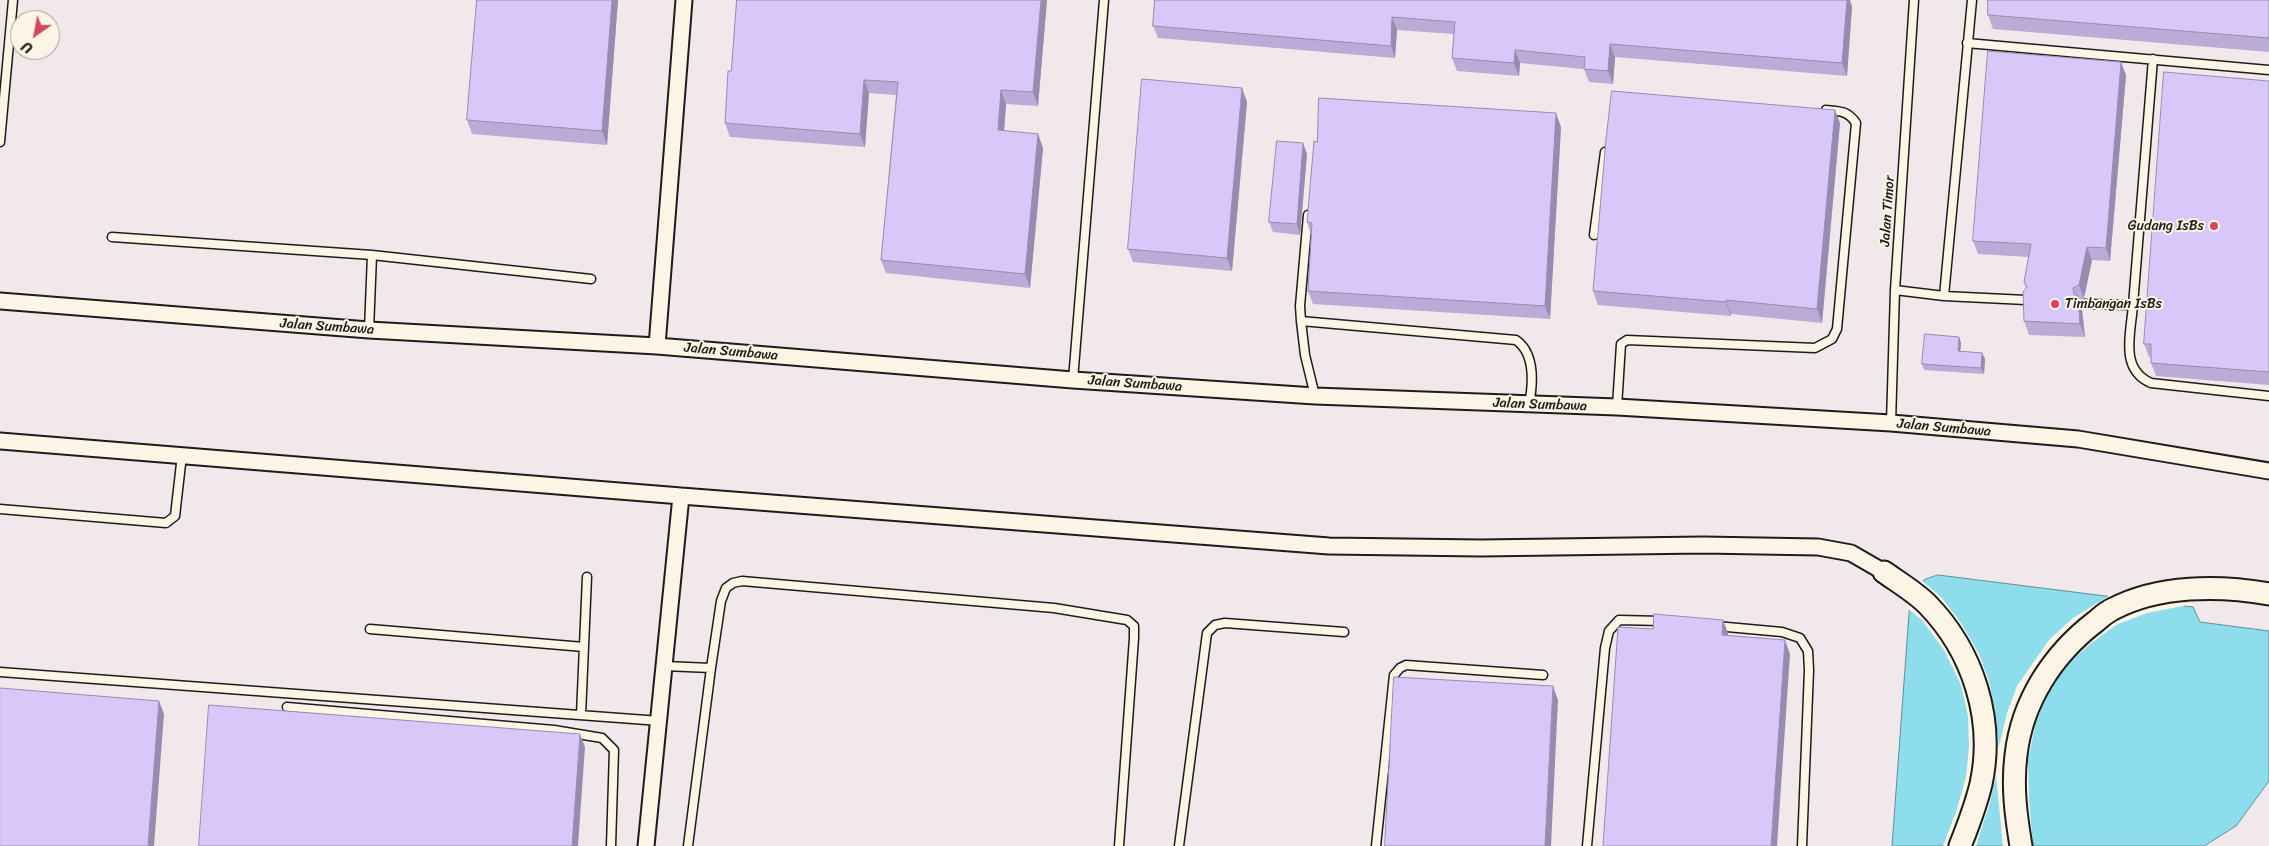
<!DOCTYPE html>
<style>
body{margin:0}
#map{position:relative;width:2269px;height:846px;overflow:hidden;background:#fcf5e5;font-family:Sriracha,sans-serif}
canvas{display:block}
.north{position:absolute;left:10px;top:10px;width:50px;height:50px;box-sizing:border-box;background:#fcf5e5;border:1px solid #a29e95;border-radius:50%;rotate:213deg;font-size:14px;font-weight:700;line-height:20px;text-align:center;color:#1c1c1c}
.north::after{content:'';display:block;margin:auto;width:18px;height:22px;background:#d1495b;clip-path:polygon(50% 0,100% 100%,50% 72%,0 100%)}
</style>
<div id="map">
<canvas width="2269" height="846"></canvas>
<div class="north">U</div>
</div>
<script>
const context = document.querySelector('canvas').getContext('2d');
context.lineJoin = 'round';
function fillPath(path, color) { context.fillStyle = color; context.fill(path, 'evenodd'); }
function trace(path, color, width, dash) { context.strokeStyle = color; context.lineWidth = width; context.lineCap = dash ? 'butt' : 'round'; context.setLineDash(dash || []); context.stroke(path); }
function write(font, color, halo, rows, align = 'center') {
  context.font = font + ' Sriracha,sans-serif'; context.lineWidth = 4; context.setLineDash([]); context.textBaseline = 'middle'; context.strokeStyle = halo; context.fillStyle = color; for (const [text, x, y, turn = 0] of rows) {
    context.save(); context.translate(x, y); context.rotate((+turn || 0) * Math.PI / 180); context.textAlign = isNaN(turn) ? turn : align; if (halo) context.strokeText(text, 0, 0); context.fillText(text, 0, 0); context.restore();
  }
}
const built = new Path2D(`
 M0,0H2269V846H0ZM20,20H50V50H20Z`);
const water = new Path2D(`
 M1938,575L2193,607L2200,622L2269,631V781L2236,826L2204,846H1892L1910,600L1924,580Z`);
const pier = new Path2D(`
 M1921,580L1941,597L1961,623L1979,654L1989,681L1995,710L1999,747L2007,713L2017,686L2049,640L2073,618L2112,594L2193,604L2147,613L2116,625L2090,644L2069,663L2048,693L2036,722L2028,760L2029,800L2033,846H2003L1996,775L1990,803L1976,846H1943L1956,812L1966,777L1969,746L1968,716L1961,685L1944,650L1922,620L1907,608V599Z`);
const service = new Path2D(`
 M1972,0L1944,296L2026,300
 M1967,43L2269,70
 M0,142L13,0
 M1308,215L1300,306L1301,321L1516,340C1536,354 1533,384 1529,405
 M1594,235L1605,152
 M112,237L372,255L369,330
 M372,255L591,279
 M1895,290L1944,296
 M2083,304L2133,305C2131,333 2119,369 2151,383L2269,396
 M2133,305L2153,59
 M1301,321L1305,355L1315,396
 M1073,380L1104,0
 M1617,407L1621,344L1627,340L1815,348L1832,339L1837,329L1856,123C1848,111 1840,111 1826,110
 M1891,423L1895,290L1914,0
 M0,509L166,523L175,516L182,455
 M1716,626L1782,632L1800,638L1808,651L1809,670L1802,846
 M370,629L584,647
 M664,666L711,668L721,601L726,588L733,583L742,581L1054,608L1127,620L1134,626V638L1119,846
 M0,672L660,721
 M287,707L554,730L602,738L614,750L611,846
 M581,715L587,577
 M688,846L711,668
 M1179,846L1207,633L1215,625L1225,623L1344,632
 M1376,846L1394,675L1400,668L1406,665L1543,675
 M1587,846L1605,648L1609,631L1619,620L1662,621`);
const minor = new Path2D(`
 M0,301L369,330L657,346L1073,380L1315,396L1617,407L1891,423L2078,439L2269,471
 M657,346L684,0
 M0,441L681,496L646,846
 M681,496L1329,546L1481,548L1703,545L1818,547L1851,553L1884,572`);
const secondary = new Path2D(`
 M1884,572C1898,582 1915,592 1927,604C1973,651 1995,719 1981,784C1976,805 1968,826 1960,846
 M2021,846C2016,816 2012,786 2016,755C2022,702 2052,655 2095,622C2100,618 2106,612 2113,609C2159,585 2219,585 2269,594`);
const wall = new Path2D(`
 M477,0H618L607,145L472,134L467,120Z
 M737,0H1047L1038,106L1006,104L1004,131L1038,134L1043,148L1030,288L886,273L881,260L896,95L869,93L865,147L730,137L725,123L731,71Z
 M1155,0H1850L1852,7L1847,76L1615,57L1613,84L1589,82L1584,69L1520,63L1519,76L1457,71L1452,58L1454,34L1397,30L1395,58L1158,38L1153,26Z
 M2269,0V52L1993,29L1988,15Z
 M2126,75L2110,261L2092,260L2084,298L2079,301L2082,310L2085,337L2029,335L2024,321L2026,288L2024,282L2029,257L1978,254L1973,241Z
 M2269,81V385L2156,376L2151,363V357H2149L2144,344Z
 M1247,102L1232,271L1133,262L1128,249Z
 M1840,123L1822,323L1731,314V316L1598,305L1593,291Z
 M1561,127L1550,319L1313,304L1308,291L1311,236L1307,222L1317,142Z
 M1307,154L1300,235L1273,232L1269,222Z
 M1959,337L1961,343L1960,351L1982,353L1985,359L1984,374L1924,370L1922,364Z`);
const shadedWall = new Path2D(`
 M612,0H618L607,145L602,131Z
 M1041,0H1047L1038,106L1033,92Z
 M1847,0H1850L1852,7L1847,76L1842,63Z
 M1392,17L1397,30L1395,58L1391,46Z
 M1610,44L1615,57L1613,84L1608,71Z
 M1515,50L1520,63L1519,76L1514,63Z
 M2121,62L2126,75L2110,261L2106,248Z
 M864,80L869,93L865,147L860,134Z
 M1242,88L1247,102L1232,271L1227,258Z
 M1001,90L1006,104L1003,144L998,130Z
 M1835,110L1840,123L1822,323L1817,309Z
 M1556,113L1561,127L1550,319L1545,306Z
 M1038,134L1043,148L1030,288L1025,274Z
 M1303,143L1307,154L1300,235L1297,224Z
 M2087,247L2092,260L2084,298L2079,285Z
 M2078,296L2082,310L2085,337L2080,324Z
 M1726,300L1731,314V316L1726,302Z
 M1959,337L1961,343L1960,357L1958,351Z
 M1982,353L1985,359L1984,374L1981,368Z
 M1723,620L1728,633L1727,649L1722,635Z
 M1785,640L1790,654L1777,846H1771Z
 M1553,686L1558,700L1551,846H1545Z
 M159,701L164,714L154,846H148Z
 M580,734L585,747L578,846H572Z`);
const building = new Path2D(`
 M477,0H612L602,131L467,120Z
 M737,0H1041L1033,92L1001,90L998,130L1038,134L1025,274L881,260L898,82L864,80L860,134L725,123L728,71H731Z
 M1155,0H1847L1842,63L1610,44L1608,71L1584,69L1585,57L1515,50L1514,63L1452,58L1455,22L1392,17L1391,46L1153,26Z
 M1988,0H2269V38L1988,15Z
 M1988,51L2121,62L2106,248L2087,247L2079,285L2073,288L2074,294L2078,296L2080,324L2024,321L2023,292L2027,287L2024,282L2031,244L1973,241Z
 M2164,72L2269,81V372L2151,363V344H2144Z
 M1142,79L1242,88L1227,258L1128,249Z
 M1612,91L1835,110L1817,309L1726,300V302L1593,291L1606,139Z
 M1319,98L1556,113L1545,306L1308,291L1312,223L1307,222L1314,141L1317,142Z
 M1277,141L1303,143L1297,224L1269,222Z
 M1925,334L1959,337L1958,351L1982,353L1981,368L1922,364Z
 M1654,614L1723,620L1722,635L1785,640L1771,846H1603L1618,627L1653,629Z
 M1394,677L1553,686L1545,846H1385Z
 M0,688L159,701L148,846H0Z
 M209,705L580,734L572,846H199Z`);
const markers = [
 [2214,226,5,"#d1495b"],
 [2055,304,5,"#d1495b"]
];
const streetNames = [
 ["Jalan Timor",1888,211,-86],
 ["Jalan Sumbawa",327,327,4],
 ["Jalan Sumbawa",731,352,5],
 ["Jalan Sumbawa",1135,384,4],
 ["Jalan Sumbawa",1540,405,2],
 ["Jalan Sumbawa",1944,428,5]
];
const poiNames = [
 ["Gudang IsBs",2204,226],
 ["Timbangan IsBs",2065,304,"left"]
];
fillPath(built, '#f1e8eb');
fillPath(water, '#8eddec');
trace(water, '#609099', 1);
fillPath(pier, '#fcf5e5');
trace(service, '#1c1c1c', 11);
trace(minor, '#1c1c1c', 19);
trace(secondary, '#1c1c1c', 25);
trace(service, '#fcf5e5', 8);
trace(minor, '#fcf5e5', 15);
trace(secondary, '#fcf5e5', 21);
fillPath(wall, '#baacd7');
fillPath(shadedWall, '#978caf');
fillPath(building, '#d8c8fa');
trace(building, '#978caf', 1);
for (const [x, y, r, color] of markers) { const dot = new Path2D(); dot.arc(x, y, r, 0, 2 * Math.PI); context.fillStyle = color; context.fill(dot); trace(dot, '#fcf5e5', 2); }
write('14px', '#1c1c1c', '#fcf5e5', streetNames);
write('14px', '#1c1c1c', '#fcf5e5', poiNames, 'right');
</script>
